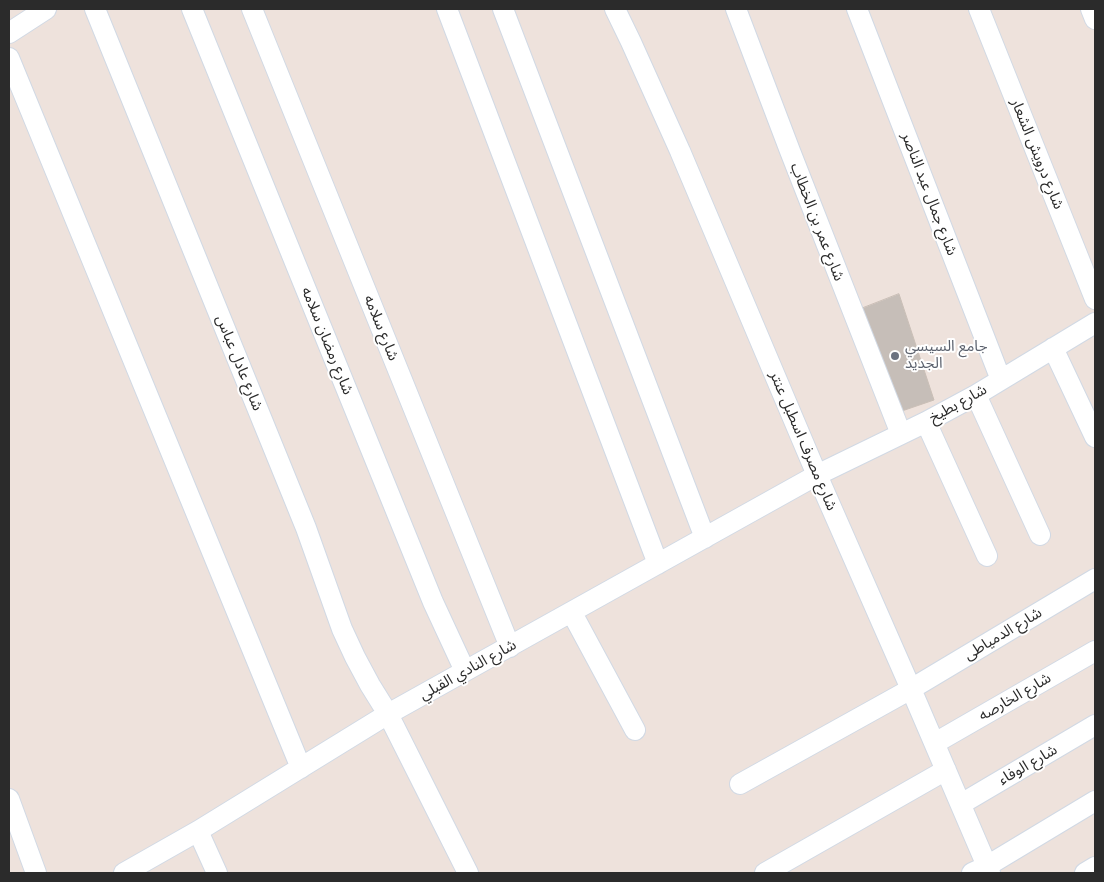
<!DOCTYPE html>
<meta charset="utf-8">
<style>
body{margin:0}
#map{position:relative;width:1104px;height:882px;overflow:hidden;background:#eee2dc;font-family:"Noto Sans",sans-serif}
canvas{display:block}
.frame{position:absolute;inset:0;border:10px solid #2b2b2b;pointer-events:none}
</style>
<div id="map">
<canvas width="1104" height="882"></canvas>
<div class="frame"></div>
</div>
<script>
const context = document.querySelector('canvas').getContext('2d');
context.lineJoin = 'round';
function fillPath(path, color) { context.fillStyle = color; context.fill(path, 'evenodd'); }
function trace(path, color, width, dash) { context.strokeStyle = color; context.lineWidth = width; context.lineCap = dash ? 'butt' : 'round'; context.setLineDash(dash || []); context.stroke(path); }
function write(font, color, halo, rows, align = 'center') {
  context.font = font + ' "Noto Sans","Noto Sans Arabic",sans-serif'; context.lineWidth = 4; context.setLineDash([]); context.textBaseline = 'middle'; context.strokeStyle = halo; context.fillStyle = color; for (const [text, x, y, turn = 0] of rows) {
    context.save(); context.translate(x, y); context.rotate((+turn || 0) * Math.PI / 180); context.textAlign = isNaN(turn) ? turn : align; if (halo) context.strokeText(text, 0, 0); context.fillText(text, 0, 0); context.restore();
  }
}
const building = new Path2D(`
 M899,294L934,400L893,414L853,312Z`);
const street = new Path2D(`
 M95,9L306,528L342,629L355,657L370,685L388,714L468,873
 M192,9L433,602L465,671
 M252,9L510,647
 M447,9L658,564
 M503,9L705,538
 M615,9L631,42L680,151L817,475L911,689L990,873
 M736,9L790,151L901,434
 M857,9L1001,380
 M979,9L1095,299
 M1091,9L1095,19
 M9,33L46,9
 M9,58L301,768
 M1053,348L1095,437
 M976,395L1040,535
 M926,422L987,556
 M572,613L635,730
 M935,743L1095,651
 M740,784L911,689L1095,579
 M9,799L36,873
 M961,804L1095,725
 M198,831L217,873
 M124,873L198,831L388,714L817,475L926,422L976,395L1095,323
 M765,873L946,770
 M972,873L987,866L1095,801
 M1085,873L1095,867`);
const markers = [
 [895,356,5,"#6b7280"]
];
const streetNames = [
 ["شارع درويش الشعار",1037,154,68],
 ["شارع جمال عبد الناصر",929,194,69],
 ["شارع عمر بن الخطاب",817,222,69],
 ["شارع سلامه",381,328,68],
 ["شارع رمضان سلامه",327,341,68],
 ["شارع عادل عباس",239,363,68],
 ["شارع بطيخ",958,404,-29],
 ["شارع مصرف اسطبل عنتر",803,441,67],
 ["شارع الدمياطى",1003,634,-31],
 ["شارع النادي القبلي",468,670,-29],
 ["شارع الخارصه",1015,697,-30],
 ["شارع الوفاء",1028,765,-30]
];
const worshipNames = [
 ["جامع السيسي",905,347],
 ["الجديد",905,364]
];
fillPath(building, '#c6beb8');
trace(building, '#c9beb6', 1);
trace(street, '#d1d9e4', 22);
trace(street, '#fff', 20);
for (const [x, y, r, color] of markers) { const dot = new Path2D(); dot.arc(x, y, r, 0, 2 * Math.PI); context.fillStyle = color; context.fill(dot); trace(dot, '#fff', 2); }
write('15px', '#2b2b2b', '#fff', streetNames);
write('15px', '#5b616d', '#fff', worshipNames, 'left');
</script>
